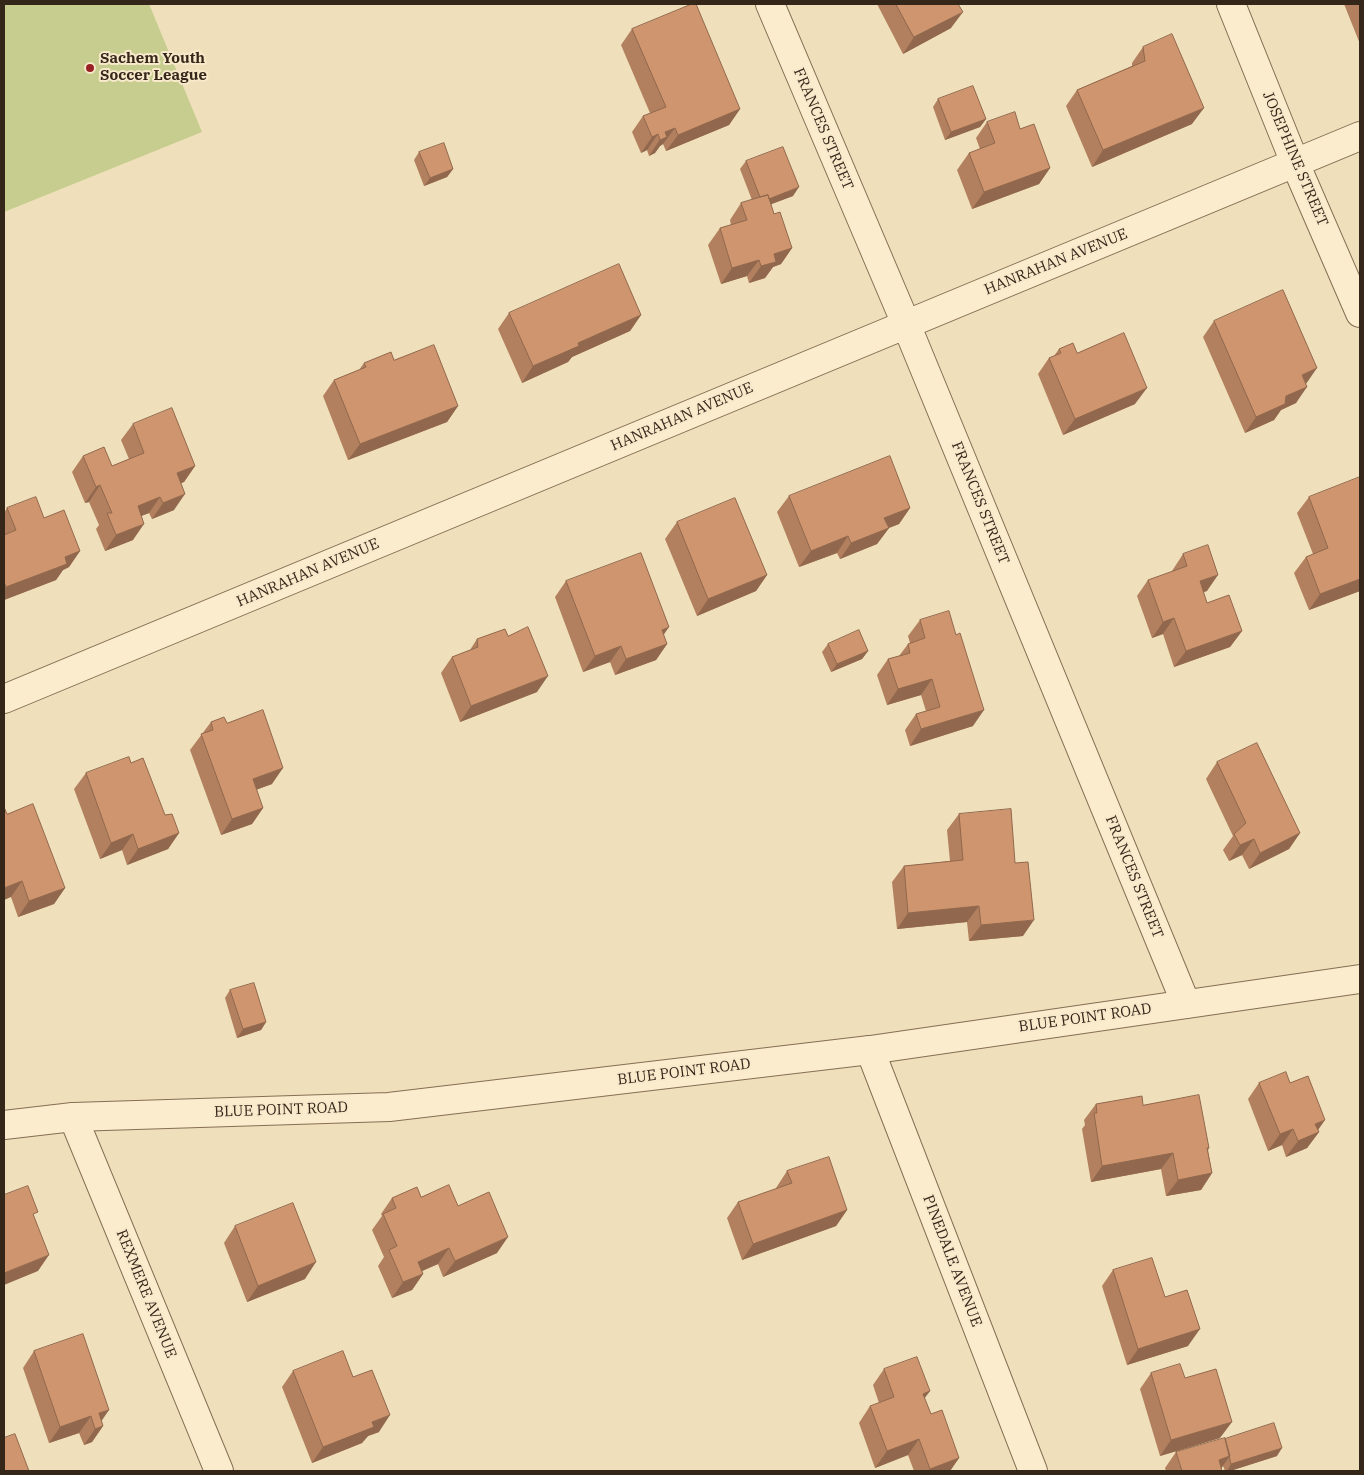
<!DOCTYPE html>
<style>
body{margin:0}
#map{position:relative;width:1364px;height:1475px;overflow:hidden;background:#efdfba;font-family:"IBM Plex Serif",serif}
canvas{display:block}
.frame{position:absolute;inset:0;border:5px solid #35261a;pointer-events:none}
</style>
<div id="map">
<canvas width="1364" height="1475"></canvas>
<div class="frame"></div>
</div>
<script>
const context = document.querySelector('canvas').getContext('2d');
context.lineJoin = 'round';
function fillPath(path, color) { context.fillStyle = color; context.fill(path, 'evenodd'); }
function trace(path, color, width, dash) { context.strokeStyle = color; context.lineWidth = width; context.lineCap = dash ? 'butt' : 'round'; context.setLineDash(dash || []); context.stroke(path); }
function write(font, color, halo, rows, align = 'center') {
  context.font = font + ' "IBM Plex Serif",serif'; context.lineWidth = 4; context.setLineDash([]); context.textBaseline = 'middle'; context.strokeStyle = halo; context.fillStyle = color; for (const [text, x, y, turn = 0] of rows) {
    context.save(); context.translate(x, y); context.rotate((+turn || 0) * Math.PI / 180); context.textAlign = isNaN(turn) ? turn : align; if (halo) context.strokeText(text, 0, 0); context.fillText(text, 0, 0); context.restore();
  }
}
const green = new Path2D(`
 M4,4H149L202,132L4,212Z`);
const minor = new Path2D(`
 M770,4L906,324L1186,1004
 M1231,4L1295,163L1360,313
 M4,699L1360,136
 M870,1050L1033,1471
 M73,1117L219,1471`);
const tertiary = new Path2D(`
 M4,1125L73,1117L389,1107L870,1050L1360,979`);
const wall = new Path2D(`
 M877,4H958L951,28L903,54Z
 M1344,4H1360V44Z
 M632,29L740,109L729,125L666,151L663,144L660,146L655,153L649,156L647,150L641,153L632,132L643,116L650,113L621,45Z
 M1143,47L1192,124L1092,167L1066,106L1077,90L1132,66V63Z
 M938,99L986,119L980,127L945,140L933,107Z
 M987,122L1020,129L1050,168L1039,184L972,209L957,170L969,153L980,149L976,138Z
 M419,152L453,169L447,177L424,186L414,160Z
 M746,161L793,196L771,204L774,214L792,248L781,264L773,267L765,278L749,283L747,276L721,284L708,245L720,228L731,225L730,220L741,203L752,200L740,169Z
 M509,313L641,315L630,331L572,357L568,362L522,383L498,329Z
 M1214,321L1306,384L1296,403L1281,410L1274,420L1245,433L1203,337Z
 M1059,349L1077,353L1135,404L1063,435L1038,374L1049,358L1054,356Z
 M364,363L458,406L447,422L348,460L323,396L334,380L359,370Z
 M133,424L195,466L184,482L181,483L174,510L152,519L149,513L141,516L133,540L105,551L96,529L99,525L89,502L85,503L72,472L83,456L112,466L129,459L121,440Z
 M789,496L910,508L899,524L889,528L877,544L840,559L837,553L799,567L777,512Z
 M1309,497L1360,591L1309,610L1294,573L1306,557L1313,554L1297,513Z
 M7,508L44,518L80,551L69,567L63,570L56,580L4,600V513Z
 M677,522L767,575L756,591L697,616L665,539Z
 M1183,554L1207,591L1203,592L1207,603L1242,631L1230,647L1174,667L1163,634L1152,638L1137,596L1148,580L1172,572V571Z
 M566,581L667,644L656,660L615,675L610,662L583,672L555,597Z
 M920,620L973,726L910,746L905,730L916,714L926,711L921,695L887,705L877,675L888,659L899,656L908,644L910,643L908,636Z
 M508,636L537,692L460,722L441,673L452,657L470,650L477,639Z
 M828,644L868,651L862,659L831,672L822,652Z
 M211,722L227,723L272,784L256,790L263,808L252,824L221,835L190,750Z
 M1217,762L1300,833L1289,849L1249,869L1242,855L1229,861L1223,850L1233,836L1206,779Z
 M131,763L165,815L179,833L168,849L127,865L122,850L100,859L74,789L86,773Z
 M7,814L65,888L54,904L18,917L11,897Z
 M959,814L1015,863L1023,936L969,941L967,922L897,929L892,882L904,866L950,861L947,830Z
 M230,990L266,1022L261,1030L237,1038L225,998Z
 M1259,1083H1290L1319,1132L1307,1148L1286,1157L1282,1145L1268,1151L1248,1099Z
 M1096,1104L1143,1105L1209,1148L1208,1151L1212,1173L1201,1190L1166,1196L1161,1169L1091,1182L1082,1129L1085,1125L1084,1120Z
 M787,1171L847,1210L836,1226L742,1260L727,1218L738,1202L777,1189L776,1188Z
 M421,1197L458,1206L497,1253L443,1277L438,1264L422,1271L423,1274L412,1290L392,1298L378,1266L384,1257L372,1230L382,1216L381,1214L392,1198Z
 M235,1226L305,1279L247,1302L224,1243Z
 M1113,1270L1165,1297L1188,1346L1127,1365L1102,1286Z
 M34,1351L101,1421L103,1426L92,1442L84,1445L79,1433L49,1443L23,1368Z
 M884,1369L930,1391L924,1398L931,1414L959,1458L950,1471H914L908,1455L875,1468L859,1423L870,1406L879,1403L873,1385Z
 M293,1371L353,1377L379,1432L368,1436L362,1443L312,1463L282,1387Z
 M1151,1373L1185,1378L1220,1438L1160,1456L1140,1389Z
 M1225,1439L1277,1456L1230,1471H1225L1223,1466L1221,1469L1222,1471H1166L1165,1468L1176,1452Z`);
const shadedWall = new Path2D(`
 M963,12L951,28L903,54L914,37Z
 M1204,108L1192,124L1092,167L1103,150Z
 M740,109L729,125L666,151L678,135Z
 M986,119L980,127L945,140L951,132Z
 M675,128L663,144L660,146L655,153L649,156L665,132Z
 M658,134L647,150L641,153L652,137Z
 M1050,168L1039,184L972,209L984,192Z
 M453,169L447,177L424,186L430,178Z
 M799,187L793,196L756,210L762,202Z
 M792,248L781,264L773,267L765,278L749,283L761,266L774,254Z
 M759,260L747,276L721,284L732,268Z
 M641,315L630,331L572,357L568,362L522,383L533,366L578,343Z
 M1317,368L1306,384L1302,375Z
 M1307,387L1296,403L1281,410L1274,420L1245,433L1256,417L1286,396Z
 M1147,388L1135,404L1063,435L1075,419Z
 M458,406L447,422L348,460L360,444Z
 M195,466L184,482L166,489L177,473Z
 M100,485L89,502L85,503L96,487Z
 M185,494L174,510L152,519L163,503Z
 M160,497L149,513L126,522L138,506Z
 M910,508L899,524L873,534L884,518Z
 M144,524L133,540L105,551L116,535Z
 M889,528L877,544L840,559L851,543Z
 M848,536L837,553L799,567L811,551Z
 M80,551L69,567L63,570L56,580L4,600V590L6,587L65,557Z
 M767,575L756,591L697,616L708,599Z
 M1218,575L1207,591L1188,597L1200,581Z
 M1360,579V591L1309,610L1320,594Z
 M1174,618L1163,634L1152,638L1163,622Z
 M669,627L658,643L662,630Z
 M1242,631L1230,647L1174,667L1186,651Z
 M667,644L656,660L615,675L626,659Z
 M621,646L610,662L583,672L595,656Z
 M868,651L862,659L831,672L837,664Z
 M548,676L537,692L460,722L471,706Z
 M932,679L921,695L887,705L898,689Z
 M984,710L973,726L910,746L921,729Z
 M283,768L272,784L241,795L253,779Z
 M263,808L252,824L221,835L232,819Z
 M179,833L168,849L127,865L138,849Z
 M1300,833L1289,849L1249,869L1260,853Z
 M133,834L122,850L100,859L111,843Z
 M1254,839L1242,855L1229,861L1240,845Z
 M22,881L11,897L4,900V888Z
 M65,888L54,904L18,917L29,901Z
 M979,906L967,922L897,929L908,913Z
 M1034,920L1023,936L969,941L981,925Z
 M266,1022L261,1030L237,1038L243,1029Z
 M1325,1120L1316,1133L1319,1132L1307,1148L1286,1157L1298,1141L1315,1124Z
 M1293,1129L1282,1145L1268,1151L1280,1134Z
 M1173,1153L1161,1169L1091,1182L1102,1166Z
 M1212,1173L1201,1190L1166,1196L1178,1180Z
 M847,1210L836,1226L742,1260L753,1244Z
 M508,1237L497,1253L443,1277L455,1261Z
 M449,1248L438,1264L406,1278L418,1262Z
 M49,1255L38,1271L4,1285V1273Z
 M316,1262L305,1279L247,1302L258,1286Z
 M423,1274L412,1290L392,1298L403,1282Z
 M1200,1329L1188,1346L1127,1365L1138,1349Z
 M930,1391L918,1407L923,1394Z
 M109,1410L98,1426L99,1413Z
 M390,1415L379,1432L368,1436L362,1443L312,1463L323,1447L372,1422Z
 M91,1416L79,1433L49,1443L60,1427Z
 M1232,1422L1220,1438L1160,1456L1171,1440Z
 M103,1426L92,1442L84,1445L95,1429Z
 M919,1439L908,1455L875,1468L887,1451Z
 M1282,1448L1277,1456L1230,1471H1227L1231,1464Z
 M1230,1456L1219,1471V1460Z
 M959,1458L950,1471H928L930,1469Z`);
const building = new Path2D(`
 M692,4H696L740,109L678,135L675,128L665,132L667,137L660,140L658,134L652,137L643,116L666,107L632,29Z
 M896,4H958L963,12L914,37Z
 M1172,34L1204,108L1103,150L1077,90L1145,61L1143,47Z
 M973,86L986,119L951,132L938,99Z
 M1015,112L1020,129L1034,124L1050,168L984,192L969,153L995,143L987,122Z
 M444,143L453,169L430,178L419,152Z
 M783,147L799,187L769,199L768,195L760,197L746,161Z
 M768,195L774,214L780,212L792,248L774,254L776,262L761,266L759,260L732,268L720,228L747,220L741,203Z
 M619,264L641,315L578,343L579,346L533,366L509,313Z
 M1283,290L1317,368L1302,375L1307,387L1286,396L1285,404L1256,417L1214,321Z
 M1124,333L1147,388L1075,419L1049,358L1061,353L1059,349L1073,343L1077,353Z
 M434,345L458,406L360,444L334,380L366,367L364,363L391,352L394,360Z
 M172,408L195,466L177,473L185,494L163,503L160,497L138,506L144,524L116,535L107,513H112L100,485L96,487L83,456L104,447L112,466L144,453L133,424Z
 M890,456L910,508L884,518L889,528L851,543L848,536L811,551L789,496Z
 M1360,477V579L1320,594L1306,557L1328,548L1309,497Z
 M36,497L44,518L64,510L80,551L65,557L67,564L6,587L4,582V535L16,530L7,508Z
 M735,498L767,575L708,599L677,522Z
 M1208,545L1218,575L1200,581L1207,603L1229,595L1242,631L1186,651L1174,618L1163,622L1148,580L1187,566L1183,554Z
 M641,553L669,627L662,630L667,644L626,659L621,646L595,656L566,581Z
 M949,611L956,635L960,633L984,710L921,729L916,714L940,707L932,679L898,689L888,659L910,653L908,644L925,638L920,620Z
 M528,627L548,676L471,706L452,657L478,647L477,639L505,629L508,636Z
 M859,630L868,651L837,664L828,644Z
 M263,710L283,768L253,779L263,808L232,819L201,734L213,730L211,722L224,717L227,723Z
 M1257,743L1300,833L1260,853L1254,839L1240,845L1234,834L1246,823L1217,762Z
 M129,757L131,763L143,758L165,815L172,814L179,833L138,849L133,834L111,843L86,773Z
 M33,804L65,888L29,901L22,881L4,888V807L7,814Z
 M1011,809L1015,863L1028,862L1034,920L981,925L979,906L908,913L904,866L963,860L959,814Z
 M254,983L266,1022L243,1029L230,990Z
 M1286,1072L1290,1083L1308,1076L1325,1120L1315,1124L1319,1132L1298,1141L1293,1129L1280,1134L1259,1083Z
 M1199,1095L1209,1148H1207L1212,1173L1178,1180L1173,1153L1102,1166L1094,1113H1097L1096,1104L1142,1096L1143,1105Z
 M829,1157L847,1210L753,1244L738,1202L792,1183L787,1171Z
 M449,1185L458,1206L489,1192L508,1237L455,1261L449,1248L418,1262L423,1274L403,1282L389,1250L397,1246L383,1214L396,1208L392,1198L417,1187L421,1197Z
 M28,1186L38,1212L33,1214L49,1255L4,1273V1195Z
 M293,1203L316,1262L258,1286L235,1226Z
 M1152,1258L1165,1297L1187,1290L1200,1329L1138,1349L1113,1270Z
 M83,1334L109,1410L99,1413L103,1426L95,1429L91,1416L60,1427L34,1351Z
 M343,1351L353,1377L372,1370L390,1415L372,1422L374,1427L323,1447L293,1371Z
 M917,1357L930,1391L923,1394L931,1414L942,1410L959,1458L930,1469L919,1439L887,1451L870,1406L894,1397L884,1369Z
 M1180,1364L1185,1378L1216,1369L1232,1422L1171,1440L1151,1373Z
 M1274,1423L1282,1448L1231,1464L1225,1439Z
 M15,1434L29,1471H4V1438Z
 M1225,1438L1230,1456L1219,1460L1222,1471H1182L1176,1452Z`);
const markers = [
 [90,68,5,"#982124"]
];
const poiNames = [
 ["Sachem Youth",100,59],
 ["Soccer League",100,76]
];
const streetNames = [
 ["FRANCES STREET",823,129,67],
 ["JOSEPHINE STREET",1295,159,67],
 ["HANRAHAN AVENUE",1056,262,-22],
 ["HANRAHAN AVENUE",682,417,-23],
 ["FRANCES STREET",980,503,68],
 ["HANRAHAN AVENUE",308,573,-23],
 ["FRANCES STREET",1134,877,68],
 ["BLUE POINT ROAD",1085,1018,-8],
 ["BLUE POINT ROAD",684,1072,-7],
 ["BLUE POINT ROAD",281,1110,-2],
 ["PINEDALE AVENUE",952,1261,69],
 ["REXMERE AVENUE",146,1294,68]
];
fillPath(green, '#c6cd8e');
trace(minor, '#866e54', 30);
trace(tertiary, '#866e54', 30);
trace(minor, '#faeccd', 28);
trace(tertiary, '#faeccd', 28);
fillPath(wall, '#b2805f');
fillPath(shadedWall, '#91684d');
fillPath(building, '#cf956e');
trace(building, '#91684d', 1);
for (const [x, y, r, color] of markers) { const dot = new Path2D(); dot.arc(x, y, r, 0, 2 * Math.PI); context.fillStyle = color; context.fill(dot); trace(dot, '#f7e9ca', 2); }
write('bold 15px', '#35261a', '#f7e9ca', poiNames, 'left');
write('15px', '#35261a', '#f7e9ca', streetNames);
</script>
